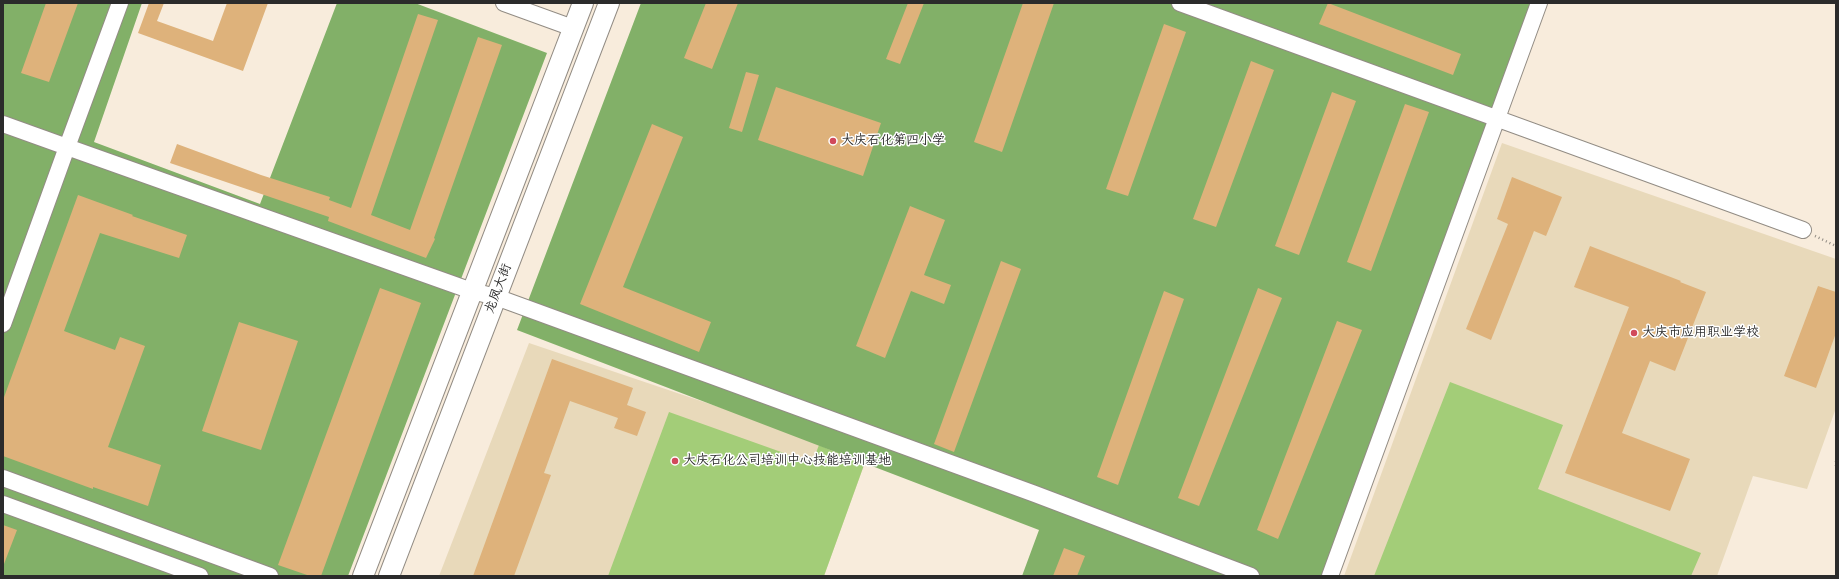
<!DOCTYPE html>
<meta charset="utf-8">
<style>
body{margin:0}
#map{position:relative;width:1839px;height:579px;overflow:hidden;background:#f8ecdc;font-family:"Architects Daughter",sans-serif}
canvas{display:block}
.frame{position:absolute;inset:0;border:4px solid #2b2b2b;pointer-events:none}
</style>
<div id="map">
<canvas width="1839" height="579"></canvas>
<div class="frame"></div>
</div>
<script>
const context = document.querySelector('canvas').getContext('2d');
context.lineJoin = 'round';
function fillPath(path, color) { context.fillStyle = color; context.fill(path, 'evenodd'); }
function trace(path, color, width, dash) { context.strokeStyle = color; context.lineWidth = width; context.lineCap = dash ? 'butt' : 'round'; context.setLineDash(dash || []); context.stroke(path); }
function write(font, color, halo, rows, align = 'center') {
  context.font = font + ' "Architects Daughter","LXGW WenKai TC",sans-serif'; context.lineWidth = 3; context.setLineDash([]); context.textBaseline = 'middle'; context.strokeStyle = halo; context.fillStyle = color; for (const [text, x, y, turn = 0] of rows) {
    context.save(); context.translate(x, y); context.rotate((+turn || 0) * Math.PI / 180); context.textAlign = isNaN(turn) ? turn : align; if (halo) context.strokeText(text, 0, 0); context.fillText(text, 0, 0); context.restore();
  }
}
const built = new Path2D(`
 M1502,143L1836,259V408L1807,489L1753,476L1717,576H1344Z
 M529,343L867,457L824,576H439Z`);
const green = new Path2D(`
 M1450,382L1563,425L1538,489L1701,553L1691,576H1374Z
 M669,412L812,463L819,445L864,465L824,576H608Z`);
const forest = new Path2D(`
 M3,3H142L94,142L260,204L337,3H415L547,53L348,576H3Z
 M641,3H1539L1330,576H1022L1039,530L517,330Z`);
const building = new Path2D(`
 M46,3H78L49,82L21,73Z
 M149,3H164L157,21L213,41L227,3H268L243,71L138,33Z
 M706,3H738L712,69L684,58Z
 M908,3H924L900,64L886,59Z
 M1023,3H1054L1002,152L974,142Z
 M1328,3L1461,54L1453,75L1319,24Z
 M418,14L438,20L371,215L410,230L478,37L502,45L434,238L435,239L426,258L328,221L329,217L170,163L177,144L261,175L330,197L329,200L351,208Z
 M1164,24L1186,32L1128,196L1106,189Z
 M1251,61L1274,70L1216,227L1193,219Z
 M746,72L759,75L742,132L729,128Z
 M776,87L881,123L863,176L758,140Z
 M1332,92L1356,101L1299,255L1275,246Z
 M1405,104L1429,112L1371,271L1347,262Z
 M652,124L683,137L623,287L711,322L699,352L580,304Z
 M1512,177L1562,197L1546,236L1534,231L1491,340L1466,329L1508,224L1497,219Z
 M78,195L133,215L132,216L187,235L179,258L100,233L64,331L115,350L120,337L145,346L108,447L161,465L148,506L93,487V489L3,456V400Z
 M910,206L945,220L924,275L951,285L944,304L911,291L885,358L856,346Z
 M1590,246L1681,281L1680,282L1706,292L1675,371L1650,361L1622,433L1690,459L1670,511L1565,473L1629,307L1574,287Z
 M1001,261L1021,269L954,452L934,444Z
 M1818,286L1836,292V333L1816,388L1784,376Z
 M380,288L421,303L321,576H310L278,565Z
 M1258,288L1282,298L1199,506L1178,498Z
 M1164,291L1184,299L1118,485L1097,477Z
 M1337,321L1362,330L1278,539L1257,530Z
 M239,322L298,341L261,450L202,431Z
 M552,359L633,388L627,405L646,412L637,436L614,428L618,418L570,401L544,473L551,475L514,576H473Z
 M3,525L17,530L4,564H3Z
 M1064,548L1085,556L1077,576H1053Z`);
const path = new Path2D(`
 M1815,236L1836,246
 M1836,461V467`);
const minor = new Path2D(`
 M504,3L573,28
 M1180,3L1803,230
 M3,124L67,147L120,3
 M3,324L67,147L472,291L496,297L1035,494L1251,576
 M3,478L270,576
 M3,504L200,576
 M1330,576L1539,3`);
const major = new Path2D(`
 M363,576L583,3
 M389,576L609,3`);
const markers = [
 [833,141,4,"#d1495b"],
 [1634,333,4,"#d1495b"],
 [675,461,4,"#d1495b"]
];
const poiNames = [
 ["大庆石化第四小学",841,141],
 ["大庆市应用职业学校",1642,333],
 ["大庆石化公司培训中心技能培训基地",683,461]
];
const streetNames = [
 ["龙凤大街",499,289,-69]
];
fillPath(built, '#e8d9ba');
fillPath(green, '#a3cd78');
fillPath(forest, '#82b068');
fillPath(building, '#deb27b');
trace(minor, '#928c84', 18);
trace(major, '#928c84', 22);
trace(path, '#928c84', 2.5, [1, 3]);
trace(minor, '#fff', 16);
trace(major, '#fff', 20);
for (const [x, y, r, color] of markers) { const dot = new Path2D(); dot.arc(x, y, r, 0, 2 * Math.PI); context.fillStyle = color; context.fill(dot); trace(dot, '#fff', 1.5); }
write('13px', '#2b2b2b', '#fff', poiNames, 'left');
write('13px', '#2b2b2b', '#fff', streetNames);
</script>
